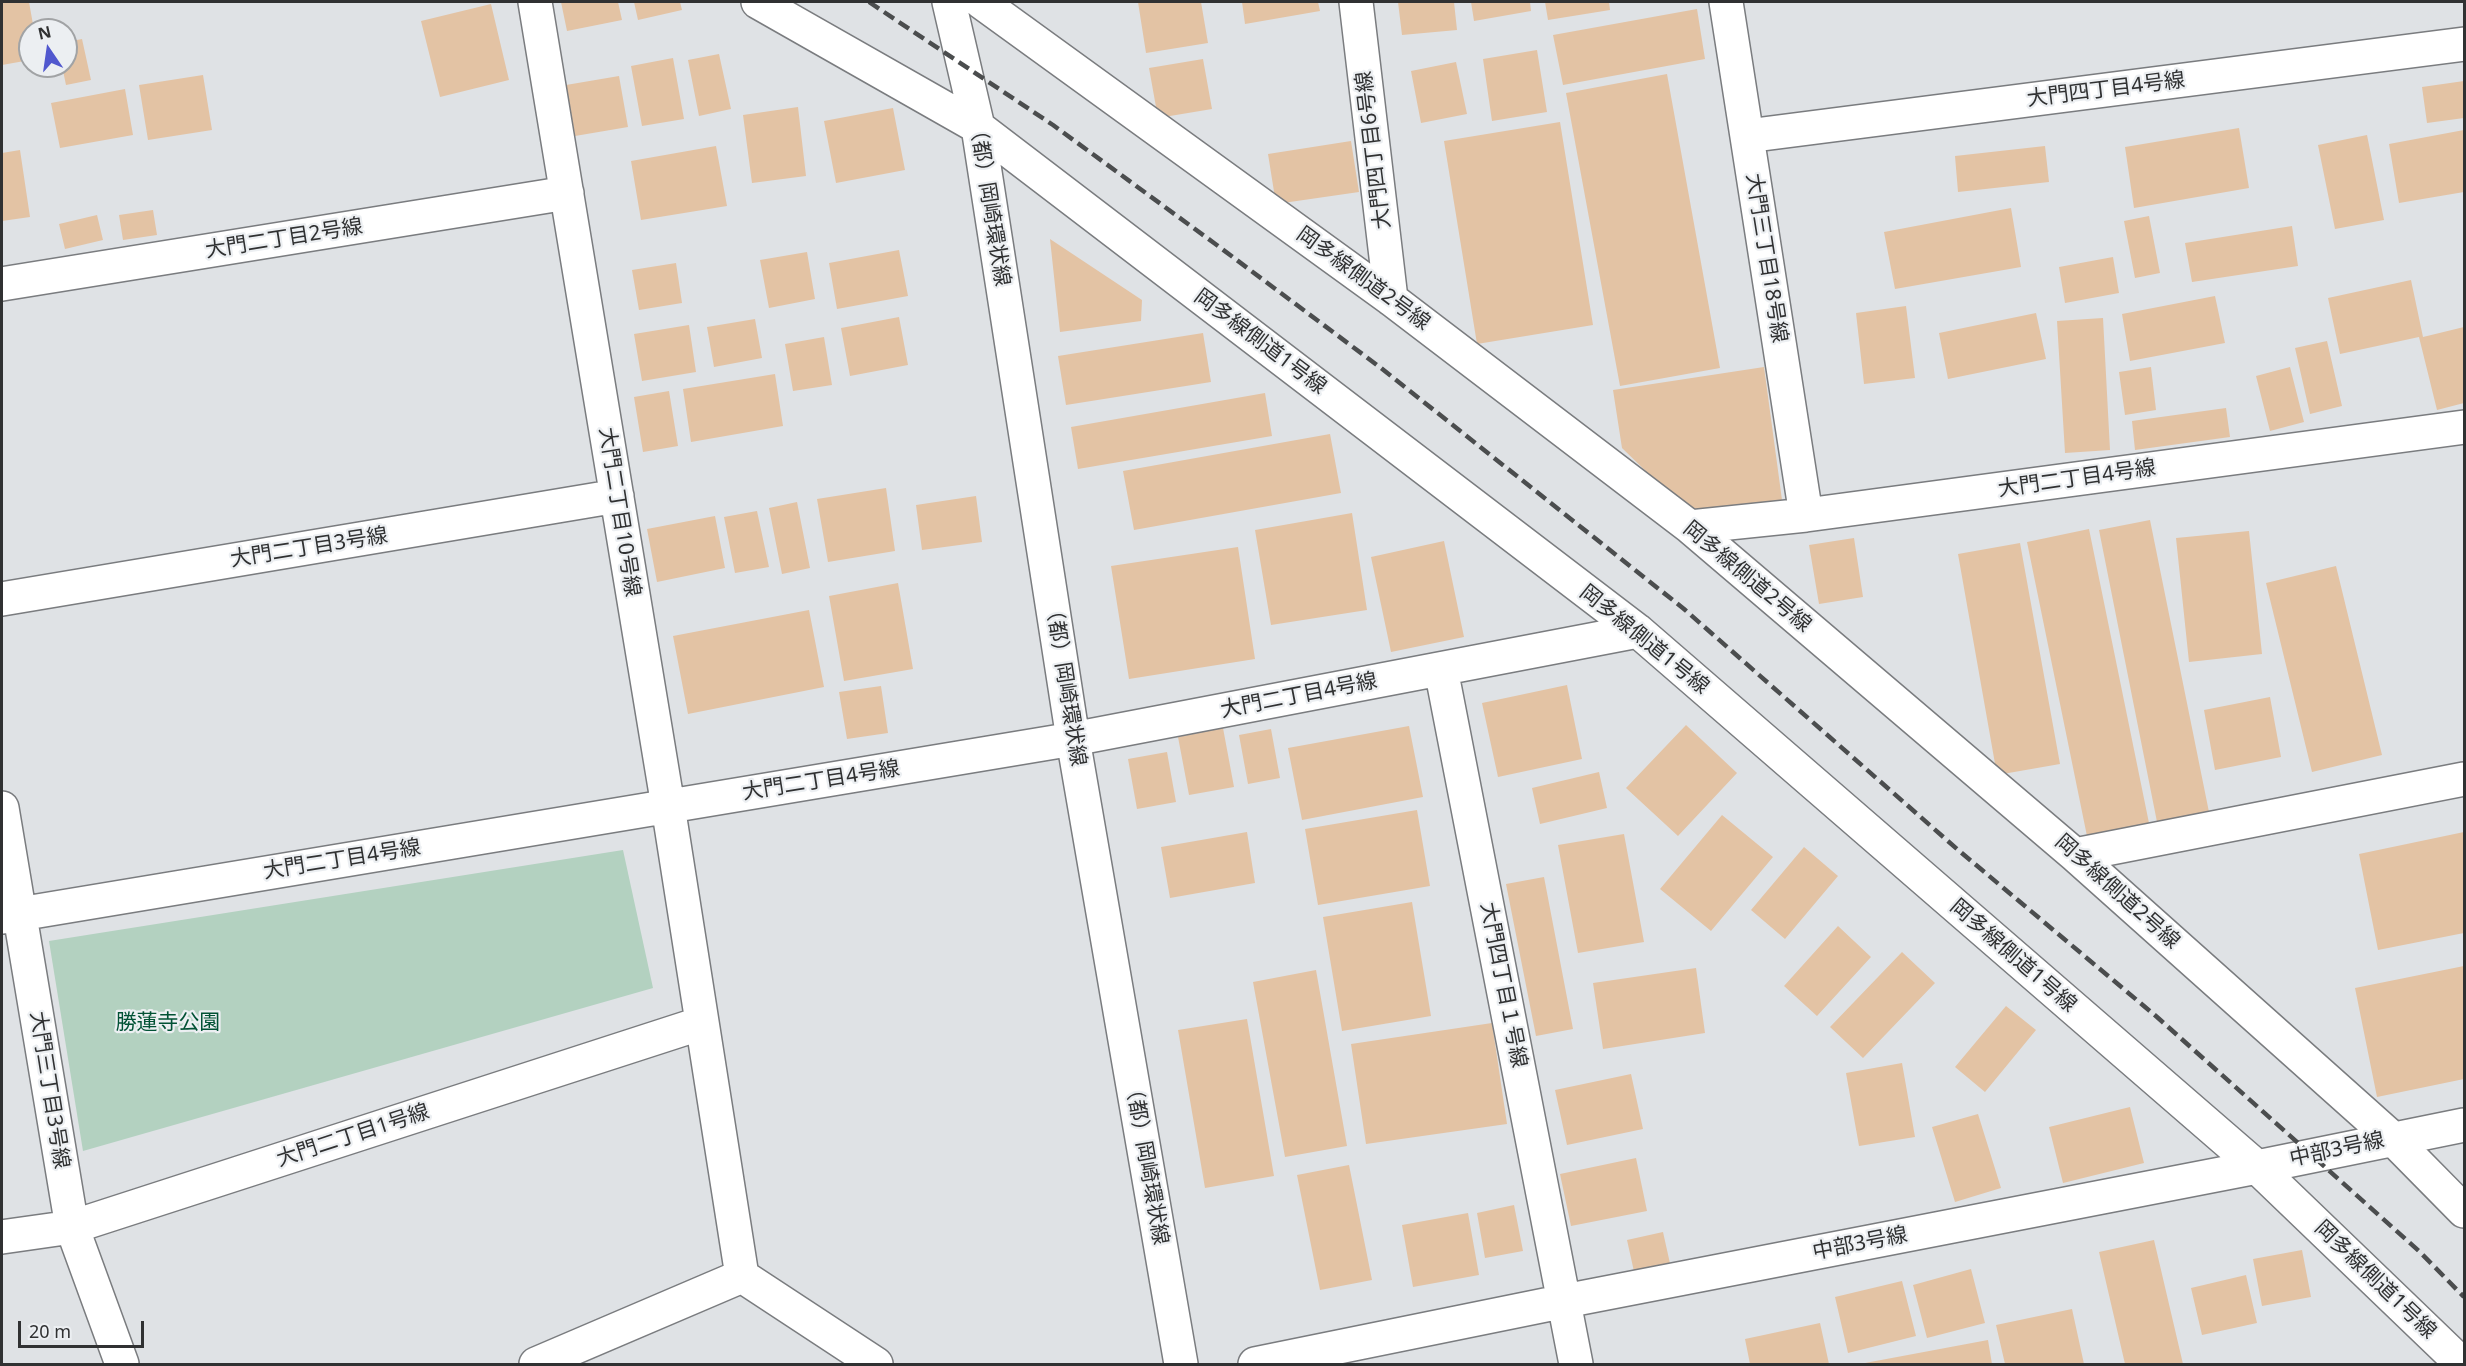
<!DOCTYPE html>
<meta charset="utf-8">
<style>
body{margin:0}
#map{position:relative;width:2466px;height:1366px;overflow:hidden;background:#dfe2e5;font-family:"Noto Sans",sans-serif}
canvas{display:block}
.frame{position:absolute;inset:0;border:3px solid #303132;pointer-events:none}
.north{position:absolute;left:18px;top:18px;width:60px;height:60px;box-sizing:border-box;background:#eceff2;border:2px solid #a1a3a5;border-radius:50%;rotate:347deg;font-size:16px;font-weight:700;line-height:24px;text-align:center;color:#303132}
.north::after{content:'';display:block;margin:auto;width:21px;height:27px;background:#5158ce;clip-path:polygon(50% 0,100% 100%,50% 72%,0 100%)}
.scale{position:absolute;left:18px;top:1321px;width:126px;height:27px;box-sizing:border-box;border:3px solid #303132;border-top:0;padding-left:8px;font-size:18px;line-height:21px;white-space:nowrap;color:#303132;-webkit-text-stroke:4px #eceff2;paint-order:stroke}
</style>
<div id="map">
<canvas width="2466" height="1366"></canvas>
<div class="frame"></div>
<div class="north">N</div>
<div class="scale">20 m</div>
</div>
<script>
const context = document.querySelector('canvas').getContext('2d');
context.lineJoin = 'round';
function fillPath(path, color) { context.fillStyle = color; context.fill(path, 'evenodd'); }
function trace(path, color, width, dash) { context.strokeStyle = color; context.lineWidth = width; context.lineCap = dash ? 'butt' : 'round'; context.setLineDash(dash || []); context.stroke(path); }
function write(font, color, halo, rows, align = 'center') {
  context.font = font + ' "Noto Sans","Noto Sans JP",sans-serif'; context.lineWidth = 4.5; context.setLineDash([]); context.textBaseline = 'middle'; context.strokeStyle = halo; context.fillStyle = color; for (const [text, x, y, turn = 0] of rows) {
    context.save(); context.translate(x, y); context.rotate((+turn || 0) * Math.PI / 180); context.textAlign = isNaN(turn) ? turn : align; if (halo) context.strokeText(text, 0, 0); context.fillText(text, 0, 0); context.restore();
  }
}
const green = new Path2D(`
 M623,850L653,988L83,1151L49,941Z`);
const building = new Path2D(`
 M11,2H29L34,30H30V60L2,65V3Z
 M561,2H618L622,20L567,31Z
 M634,2H680L682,10L638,20Z
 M1138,2H1201L1208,43L1146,53Z
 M1242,2H1318L1320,11L1245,24Z
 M1398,2H1454L1457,30L1402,35Z
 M1471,2H1530L1531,11L1474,21Z
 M1545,2H1609L1610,10L1548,20Z
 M491,4L509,80L440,97L421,21Z
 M1697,9L1705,59L1563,85L1553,35Z
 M82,39L91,80L66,85L62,66H66V42Z
 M1537,50L1547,112L1492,121L1483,59Z
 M719,54L731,109L699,116L688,60Z
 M673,58L684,119L642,126L631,66Z
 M1203,59L1212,109L1158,118L1149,68Z
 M1456,62L1467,114L1421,123L1411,71Z
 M1667,74L1720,368L1620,386L1566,93Z
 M203,75L212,130L148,140L139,85Z
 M619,76L628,127L575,136L566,85Z
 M2464,81V118L2427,123L2422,87Z
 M125,89L133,135L60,148L51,103Z
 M798,107L806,176L752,183L743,115Z
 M893,108L905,170L836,183L824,121Z
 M1560,122L1593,325L1477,344L1444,141Z
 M2239,128L2249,188L2134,208L2125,147Z
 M2464,130V192L2399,203L2389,144Z
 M2367,135L2384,220L2335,229L2318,145Z
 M1351,141L1359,192L1276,204L1268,154Z
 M716,146L727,206L641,220L631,161Z
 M2045,146L2049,182L1958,192L1955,156Z
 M20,150L30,217L2,221V153Z
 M2011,208L2021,267L1895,289L1884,232Z
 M153,210L157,235L123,240L119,215Z
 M97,215L103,240L65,249L59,224Z
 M2149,216L2160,273L2135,278L2124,221Z
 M2292,226L2298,266L2192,282L2185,243Z
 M1050,239L1142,300L1141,321L1060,332Z
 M899,250L908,296L837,309L829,263Z
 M807,252L815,299L769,308L760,260Z
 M2113,257L2119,293L2065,303L2059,267Z
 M676,263L682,303L639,310L632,270Z
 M2411,280L2423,337L2464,327V403L2437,410L2419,337L2340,354L2328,298Z
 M2215,296L2225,343L2130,361L2122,314Z
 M1906,306L1915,378L1864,384L1856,313Z
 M2036,313L2046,359L1948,379L1939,333Z
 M899,317L908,365L850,376L841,328Z
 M2103,318L2110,450L2065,453L2057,321Z
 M755,319L762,358L714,367L707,327Z
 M689,325L696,372L642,381L634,334Z
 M1203,333L1211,382L1066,405L1058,356Z
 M824,337L832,385L793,391L785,344Z
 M2327,341L2342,406L2310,414L2295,348Z
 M1764,367L1782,500L1691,515L1622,448L1613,390Z
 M2151,367L2156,410L2125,415L2119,372Z
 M2290,367L2304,422L2270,431L2256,376Z
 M775,374L783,426L691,442L683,389Z
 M669,391L678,446L643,452L634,397Z
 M1265,393L1272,436L1078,469L1071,427Z
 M2226,408L2230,437L2135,450L2132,421Z
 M1330,434L1341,493L1134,530L1123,471Z
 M886,488L895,551L828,562L817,499Z
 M976,496L982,542L922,550L916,505Z
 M797,502L810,568L782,574L769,508Z
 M757,511L769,567L735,573L724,517Z
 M1352,513L1367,610L1271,625L1255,530Z
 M715,516L725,568L657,582L647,529Z
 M2150,520L2211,822L2159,832L2099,530Z
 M2089,529L2150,828L2088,841L2027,542Z
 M2249,531L2262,654L2189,662L2176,538Z
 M1854,538L1863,597L1819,604L1809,545Z
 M1444,541L1464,637L1391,652L1371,557Z
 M2020,543L2060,764L1997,775L1958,554Z
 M1238,547L1255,659L1129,679L1111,566Z
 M2336,566L2382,755L2312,772L2266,583Z
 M898,583L913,669L844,681L829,596Z
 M809,610L824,687L688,714L673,636Z
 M1567,685L1582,759L1498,777L1482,703Z
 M881,686L888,733L847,739L839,692Z
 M2270,697L2281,757L2215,770L2204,710Z
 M1686,725L1737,773L1678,836L1626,788Z
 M1409,726L1423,797L1302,820L1288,748Z
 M1223,728L1234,787L1189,795L1178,737Z
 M1271,729L1280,778L1248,784L1239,735Z
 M1167,752L1176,802L1137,809L1128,759Z
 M1599,772L1607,808L1540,824L1532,788Z
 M1417,810L1430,886L1318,905L1305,829Z
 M1722,815L1773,857L1711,931L1660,889Z
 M1247,832L1255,883L1170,898L1161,847Z
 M2464,832V933L2378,950L2359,854Z
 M1624,834L1644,942L1578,953L1558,845Z
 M1804,847L1838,876L1785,939L1751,910Z
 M1544,877L1573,1029L1536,1036L1506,884Z
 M1412,902L1431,1016L1342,1031L1323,917Z
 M1838,926L1871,957L1817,1016L1784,986Z
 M1902,952L1935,983L1863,1058L1830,1027Z
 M2464,966V1079L2377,1097L2355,988Z
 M1696,968L1705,1033L1603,1049L1593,983Z
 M1316,970L1347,1146L1285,1157L1253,982Z
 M2006,1006L2036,1030L1985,1092L1955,1067Z
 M1247,1019L1274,1176L1205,1188L1178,1030Z
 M1492,1023L1507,1124L1366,1144L1351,1044Z
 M1902,1063L1915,1137L1859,1146L1846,1073Z
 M1631,1074L1643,1129L1567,1145L1555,1090Z
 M2130,1107L2144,1163L2063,1183L2049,1127Z
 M1978,1114L2001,1188L1955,1202L1932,1127Z
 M1636,1158L1647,1211L1571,1226L1560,1174Z
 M1349,1165L1372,1280L1320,1290L1297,1175Z
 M1514,1205L1523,1251L1485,1258L1477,1213Z
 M1468,1213L1479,1275L1413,1287L1402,1225Z
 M1663,1232L1671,1268L1635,1276L1627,1240Z
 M2154,1240L2183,1364H2125L2099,1252Z
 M2302,1250L2311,1297L2262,1306L2253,1259Z
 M1971,1269L1985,1323L1927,1338L1913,1285Z
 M2246,1275L2257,1323L2202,1335L2191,1288Z
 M1902,1281L1916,1336L1848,1353L1835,1297Z
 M2072,1309L2084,1364H2005L1996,1325Z
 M1820,1323L1829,1364H1750L1745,1339Z
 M1988,1340L1992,1364H1865V1363Z`);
const minor = new Path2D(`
 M535,2L668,806L742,1276L536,1364
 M758,2L978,127L1638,631L2257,1167L2462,1364
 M949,2L978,127L1073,739L1181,1364
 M981,2L1391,299L1690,527L2075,855L2392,1138L2464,1211
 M1356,2L1391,299
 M1726,2L1806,515
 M1747,136L2464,44
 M2,284L567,193
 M1690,527L1806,515L2464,427
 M2,599L617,496
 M1441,669L1576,1364
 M2,808L72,1227L122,1364
 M2075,855L2464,779
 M2,917L1073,739L1638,631
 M2,1237L72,1227L702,1023
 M742,1276L876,1364
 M1255,1364L1565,1301L2257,1167L2464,1125`);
const rail = new Path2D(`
 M869,2L1053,125L1214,243L1381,368L1684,609L1957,849L2157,1017L2419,1251L2464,1297`);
const streetNames = [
 ["大門四丁目4号線",2106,90,-7],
 ["大門四丁目6号線",1374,150,-97],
 ["（都）岡崎環状線",989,203,81],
 ["大門二丁目2号線",284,239,-9],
 ["大門三丁目18号線",1766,258,81],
 ["岡多線側道2号線",1363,279,36],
 ["岡多線側道1号線",1260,342,37],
 ["大門二丁目4号線",2077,479,-8],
 ["大門二丁目10号線",619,512,81],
 ["大門二丁目3号線",309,548,-9],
 ["岡多線側道2号線",1747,577,40],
 ["岡多線側道1号線",1644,640,39],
 ["（都）岡崎環状線",1065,683,81],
 ["大門二丁目4号線",1299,696,-11],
 ["大門二丁目4号線",821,781,-9],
 ["大門二丁目4号線",342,860,-9],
 ["岡多線側道2号線",2117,892,42],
 ["岡多線側道1号線",2013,956,41],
 ["大門四丁目１号線",1503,985,79],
 ["大門三丁目3号線",49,1090,81],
 ["大門二丁目1号線",353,1136,-18],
 ["中部3号線",2337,1150,-12],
 ["（都）岡崎環状線",1146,1162,80],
 ["中部3号線",1860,1244,-11],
 ["岡多線側道1号線",2375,1280,44]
];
const parkNames = [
 ["勝蓮寺公園",168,1023]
];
fillPath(green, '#b3d1c0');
fillPath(building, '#e3c3a4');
trace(minor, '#7a7c7f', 36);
trace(minor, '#fff', 33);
trace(rail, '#4b4d4e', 4.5, [12, 6]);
write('21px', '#303132', '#eceff2', streetNames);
write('21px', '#025235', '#eceff2', parkNames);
</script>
